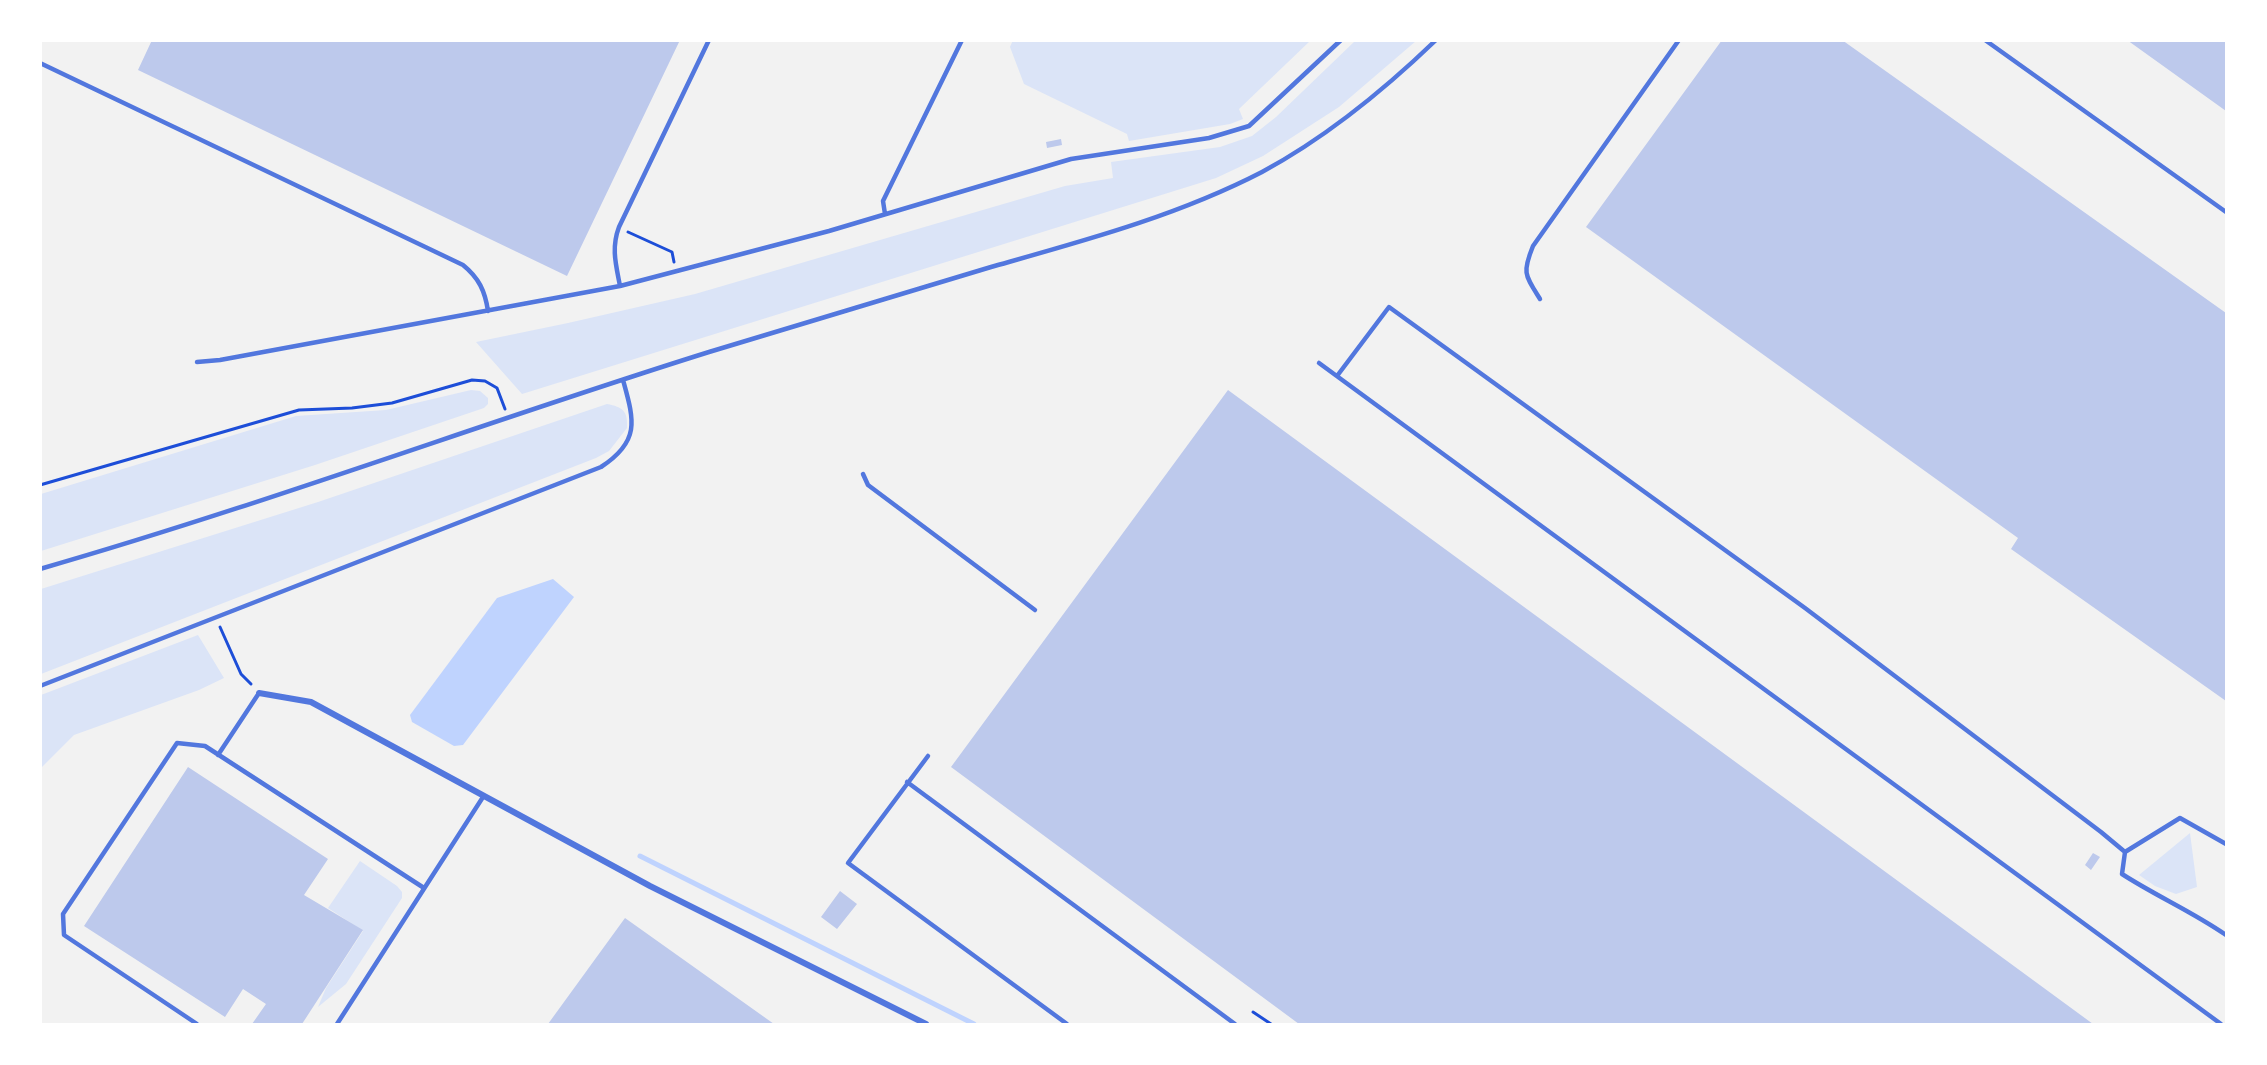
<!DOCTYPE html>
<style>
body{margin:0}
#map{position:relative;width:2267px;height:1065px;overflow:hidden;background:#f2f2f2;font-family:"Golos Text",sans-serif}
canvas{display:block}
.frame{position:absolute;inset:0;border:42px solid #fff;pointer-events:none}
</style>
<div id="map">
<canvas width="2267" height="1065"></canvas>
<div class="frame"></div>
</div>
<script>
const context = document.querySelector('canvas').getContext('2d');
context.lineJoin = 'round';
function fillPath(path, color) { context.fillStyle = color; context.fill(path, 'evenodd'); }
function trace(path, color, width, dash) { context.strokeStyle = color; context.lineWidth = width; context.lineCap = dash ? 'butt' : 'round'; context.setLineDash(dash || []); context.stroke(path); }
const green = new Path2D(`
 M1013,40H1310V41L1239,109L1243,119L1230,124L1129,141L1127,134L1024,84L1010,47Z
 M1355,41H1416L1339,107L1263,156L1216,178L522,394L476,342L568,323L695,294L1065,186L1113,178L1111,162L1220,147L1252,136L1276,117Z
 M471,390L480,391L488,398V404L484,408L315,465L41,551V494L296,416L386,410Z
 M607,404C623,407 628,411 627,428L609,451L596,458L41,674V589L318,502Z
 M198,635L224,678L199,690L74,735L41,768V695Z
 M2190,833L2197,887L2176,894L2155,886L2139,875Z
 M360,861L397,886L402,892V898L346,984L318,1007L326,988L363,931L328,908Z`);
const water = new Path2D(`
 M553,579L574,597L463,745L454,746L412,722L410,715L497,598Z`);
const stream = new Path2D(`
 M640,856L974,1024`);
const building = new Path2D(`
 M152,40H680L567,276L138,70Z
 M1722,40H1842L2226,313V701L2011,549L2018,538L1586,227Z
 M2127,40H2226V111Z
 M1061,139L1062,145L1047,148L1046,142Z
 M1228,390L2093,1024H1299L951,767Z
 M188,767L328,859L304,895L363,930L302,1024H252L266,1004L243,989L225,1017L84,926Z
 M2093,853L2100,857L2091,870L2085,865Z
 M840,891L857,904L837,929L821,917Z
 M625,918L774,1024H548Z`);
const path = new Path2D(`
 M628,232L672,252L674,262
 M40,485L299,410L352,408L392,403L472,380L485,381L497,388L505,409
 M220,627L241,674L251,684
 M1253,1012L1271,1024`);
const service = new Path2D(`
 M1985,40L2226,212
 M40,63L463,265C479,278 485,291 488,311
 M885,214L883,201L962,40
 M620,286C616,265 611,248 619,227L709,40
 M1540,299C1525,275 1522,273 1533,246L1679,40
 M197,362L220,360L620,286L829,231L1071,159L1209,138L1249,126L1341,40
 M1319,363L2221,1024
 M1337,376L1389,307L1805,608L2101,832L2125,852
 M863,474L868,485L1035,610
 M40,569C266,504 485,422 709,352C803,323 897,295 991,267C1083,241 1177,216 1262,172C1327,137 1383,91 1436,40
 M40,686L601,467C641,441 634,420 623,380
 M218,755L259,693
 M928,756L848,863L1067,1024
 M907,782L1235,1024
 M2226,844L2180,818L2125,852L2122,874C2156,896 2193,912 2226,935
 M197,1024L64,935L63,914L177,743L205,746L424,888
 M337,1024L483,797`);
const minor = new Path2D(`
 M259,693L311,702L650,886L926,1024`);
fillPath(green, '#dbe4f7');
fillPath(water, '#bfd3fe');
trace(stream, '#bfd3fe', 5);
fillPath(building, '#bdc9ec');
trace(path, '#1d4ed8', 3);
trace(service, '#5277de', 4.5);
trace(minor, '#5277de', 6);
</script>
